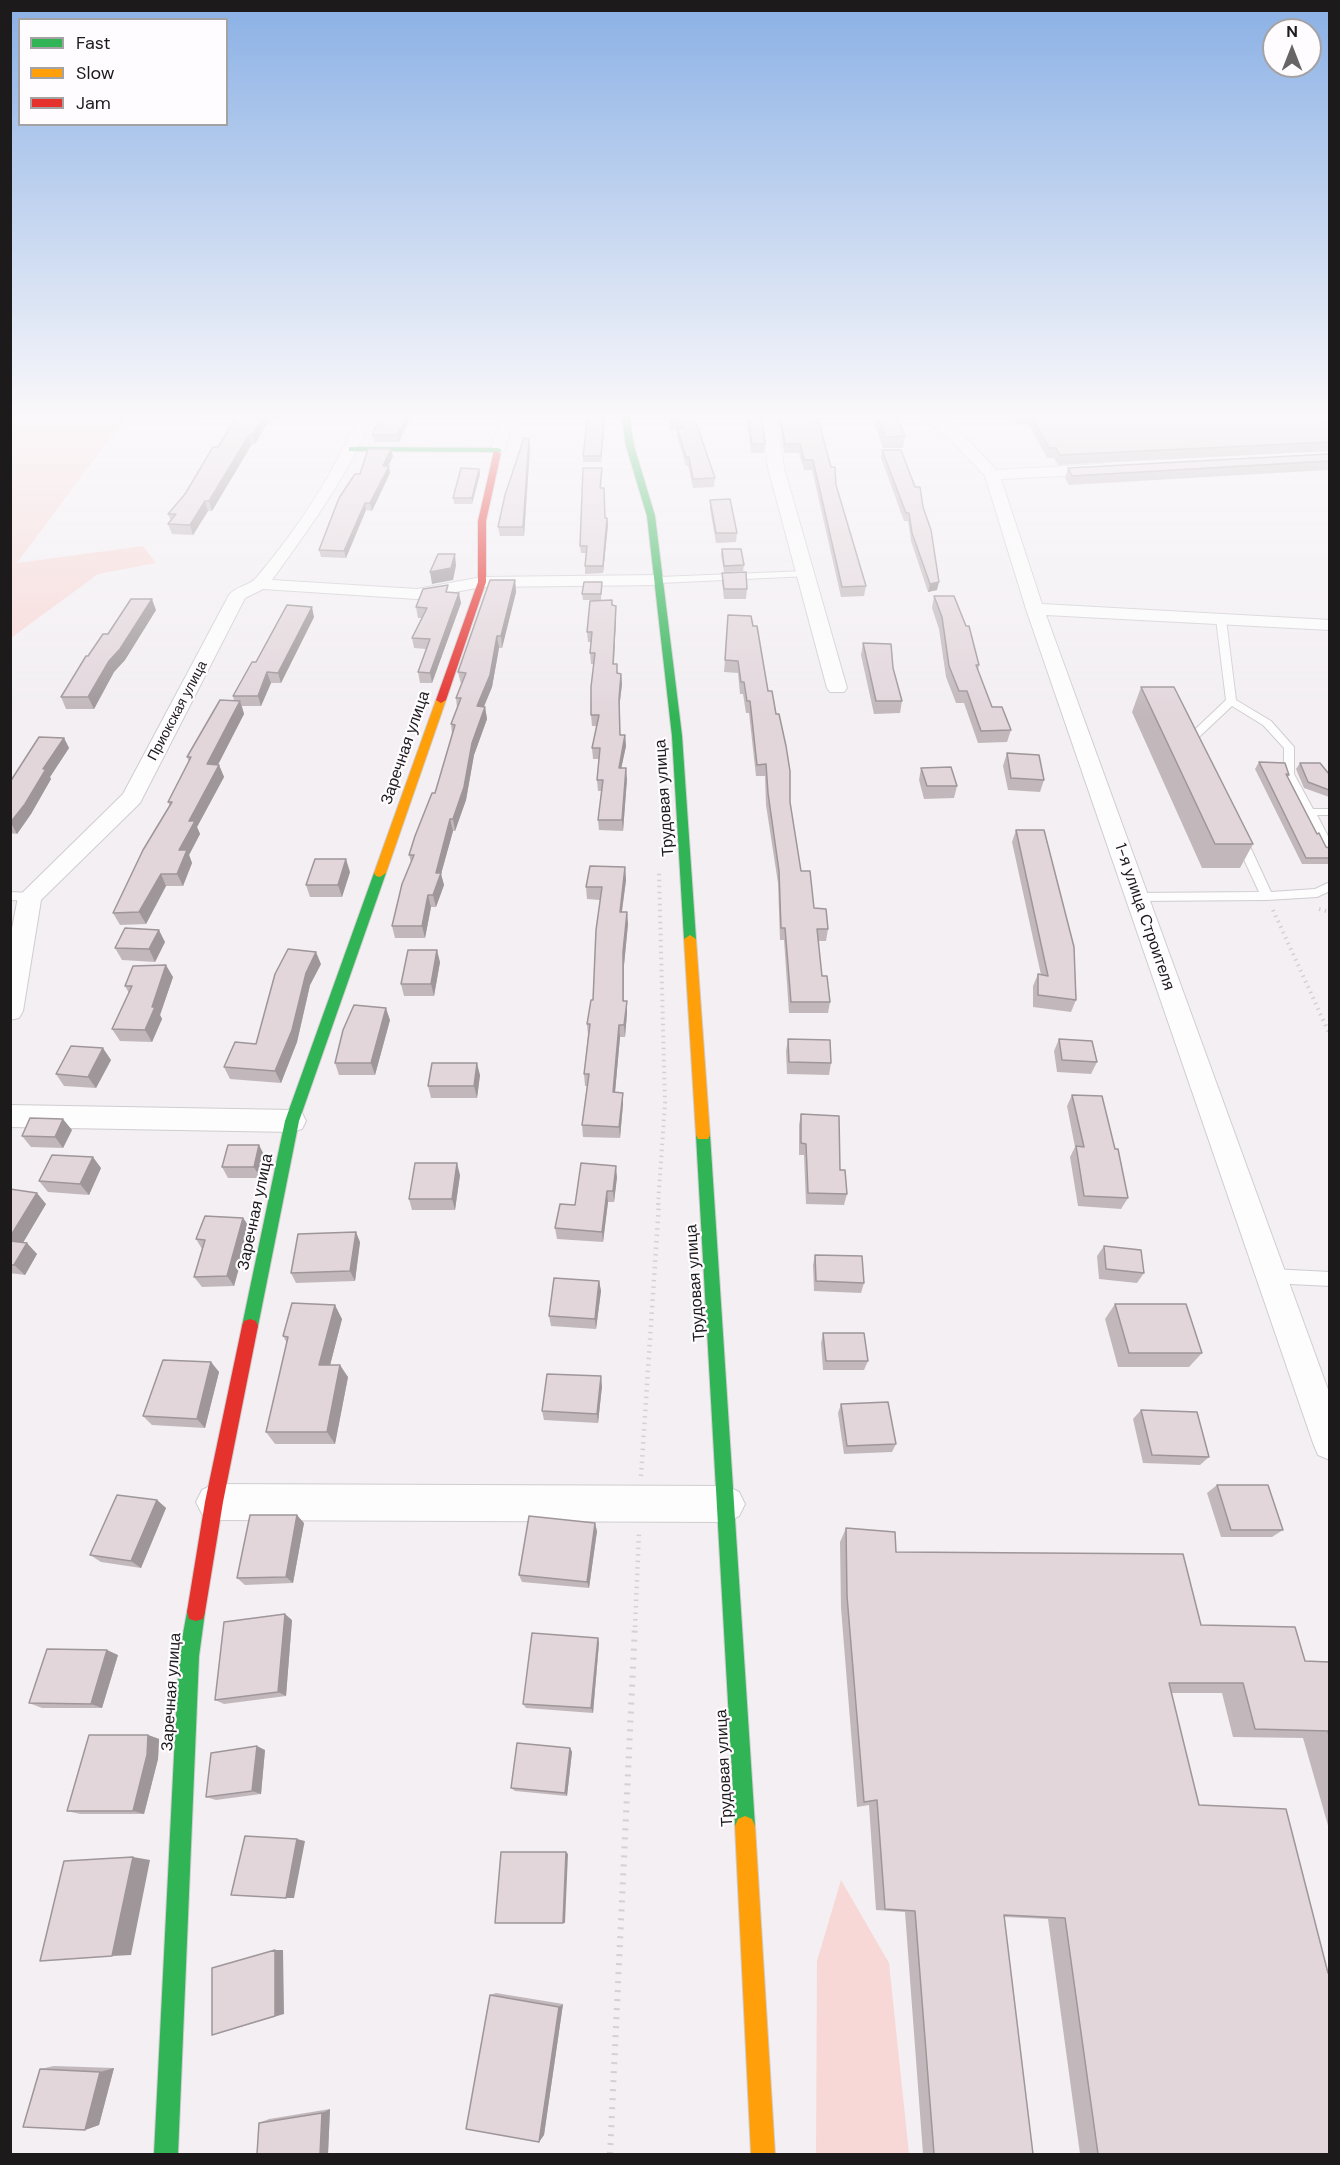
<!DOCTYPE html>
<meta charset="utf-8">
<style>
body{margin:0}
#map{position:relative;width:1340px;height:2165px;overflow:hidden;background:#f3eff3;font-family:"DM Sans",sans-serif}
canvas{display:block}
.frame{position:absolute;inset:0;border:12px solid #1d1a1c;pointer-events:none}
.legend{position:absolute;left:18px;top:18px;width:210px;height:108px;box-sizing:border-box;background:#fffcff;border:2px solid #a5a2a4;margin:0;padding:8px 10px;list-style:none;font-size:18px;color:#1d1a1c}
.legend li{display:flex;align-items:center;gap:12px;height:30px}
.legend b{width:30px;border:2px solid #a5a2a4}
.north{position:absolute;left:1262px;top:18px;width:60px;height:60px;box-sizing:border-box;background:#fffcff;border:2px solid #a5a2a4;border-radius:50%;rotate:0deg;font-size:16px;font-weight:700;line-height:24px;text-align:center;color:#1d1a1c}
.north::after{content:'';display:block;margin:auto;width:21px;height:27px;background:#686567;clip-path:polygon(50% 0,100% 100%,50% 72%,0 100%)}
</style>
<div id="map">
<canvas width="1340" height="2165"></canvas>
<div class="frame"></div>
<ul class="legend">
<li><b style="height:8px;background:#30b455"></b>Fast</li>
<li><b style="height:8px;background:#ff9f0a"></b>Slow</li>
<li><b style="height:8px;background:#e5322d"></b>Jam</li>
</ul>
<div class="north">N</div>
</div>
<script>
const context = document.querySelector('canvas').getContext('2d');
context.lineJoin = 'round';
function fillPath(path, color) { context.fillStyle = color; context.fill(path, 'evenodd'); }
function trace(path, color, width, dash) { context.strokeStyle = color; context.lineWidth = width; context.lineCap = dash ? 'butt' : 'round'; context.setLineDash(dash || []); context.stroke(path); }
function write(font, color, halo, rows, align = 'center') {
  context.font = font + ' "DM Sans",sans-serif'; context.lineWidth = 4.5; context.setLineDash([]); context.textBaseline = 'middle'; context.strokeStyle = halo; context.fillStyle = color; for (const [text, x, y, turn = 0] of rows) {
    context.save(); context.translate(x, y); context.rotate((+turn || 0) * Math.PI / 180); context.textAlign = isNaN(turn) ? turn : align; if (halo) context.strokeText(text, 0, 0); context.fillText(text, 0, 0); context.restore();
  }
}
const green = new Path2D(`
 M11,414H128L17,563L143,546L156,563L98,574L11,638Z
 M841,1880L889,1963L909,2154H816L817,1961Z`);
const pathFar2 = new Path2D(`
 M1319,909L1330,912
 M1273,910L1330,1035
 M658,1205L665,1103L659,873`);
const pathFar1 = new Path2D(`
 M641,1476L659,1203
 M635,1627L639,1532`);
const path = new Path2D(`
 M610,2154L635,1625`);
const lane = new Path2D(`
 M10,414H30L26,416H10Z
 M103,414H198L194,416H107Z
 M258,414H354L350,416H262Z
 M805,571L809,574L808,576L660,583L656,580L660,577Z
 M1221,616L1226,619L1236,700L1271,721L1294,747V774L1313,809H1330V815H1317L1330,840V855L1324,851L1284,774V748L1263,725L1232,706L1198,738L1202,746L1201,748L1197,749L1193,748L1188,737L1189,735L1226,700L1216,619Z
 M1241,836L1247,840L1271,892L1315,889L1330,882V891L1317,897L1267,900L1136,901L1130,897L1136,893L1259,892L1235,840Z
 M10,892L30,893L36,897L30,901L10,900Z
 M1271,1269L1330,1272V1286L1271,1283L1266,1281L1263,1276L1266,1271Z`);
const street = new Path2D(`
 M359,414H373C349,475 310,527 272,580L417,589L482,577L660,575L669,580L660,585L482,587L417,599L263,589L245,598L140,803L41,900L23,1011L19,1018L10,1020V939L18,897L123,794L229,595C236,586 249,586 256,578C297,530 335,472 359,414Z
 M501,414L513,416L505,450L498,454L491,450Z
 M762,414H776L784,468L847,688L844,692H830L827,688L768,468Z
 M918,414C948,411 977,450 996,470L1102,464L1110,469L1102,474L1001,479L1042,604L1330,620V630L1046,615L1330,1395V1460L1318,1455L1313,1443L1026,609L985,476L957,446Z
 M10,1105L292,1110L302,1113L306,1121L302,1129L292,1132L10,1127Z
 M214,1484L727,1486L739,1492L745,1504L739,1516L727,1522L214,1520L202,1514L196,1502L202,1490Z`);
const fast = new Path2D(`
 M621,414H629L634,446L655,516L682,736L696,939L690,943L684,939L672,736L647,516L626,446Z
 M349,447L498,448L502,450L497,455L494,452L352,451H349Z
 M380,869L386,873L299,1121L258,1326L256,1331L250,1333L244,1331L242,1326L285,1121L374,873Z
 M703,1129L708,1131L710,1135L755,1826L752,1833L745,1836L738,1833L735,1826L696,1135L698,1131Z
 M196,1603L203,1605L205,1612L199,1656L178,2154H154L179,1656L187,1612L189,1605Z`);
const slow = new Path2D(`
 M441,697L446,700L386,873L380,877L376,876L374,873L436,700Z
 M690,935L696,939L710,1135L708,1139H698L696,1135L684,939Z
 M745,1816L752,1819L755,1826L775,2154H751L735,1826L738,1819Z`);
const jam = new Path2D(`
 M494,451L501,453L486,521V582L446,700L441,703L436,700L478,582V521Z
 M250,1319L256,1321L258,1326L223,1502L205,1612L203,1619L196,1621L189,1619L187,1612L205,1502L242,1326L244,1321Z`);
const wall = new Path2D(`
 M238,414H272L274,418L271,423H267L255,444H252L212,511H208L193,535L172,534L168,524L171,521L168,514L185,494L218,447Z
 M381,414H412L399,442H374L372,435Z
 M670,414H692L715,478L714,487L693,488L688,466H686L677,437V430H670Z
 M746,414H762L765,444L764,453H751Z
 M778,414H811L836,485L866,586L864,596L841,597L812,470H804L799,453H784Z
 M876,414H896L905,436L903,448H883L874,423Z
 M1011,414H1317L1329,425V451L1058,465L1054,458H1047L1028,423L1019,424Z
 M604,429L601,462H583V456Z
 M530,448L524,536H500L498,527Z
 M882,450L923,507L937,590L928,592L911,541L908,521H904L881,458Z
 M1329,454V470L1069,485L1065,478L1068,468Z
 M393,456L388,466L390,473L372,511L366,510L346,558L321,557L319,550L360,474Z
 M479,469L480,474L472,504H454L453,498Z
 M602,476L601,488L605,518H607L608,525L603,573L585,574V566L586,553H581L580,546Z
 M710,500L737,533L736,542L716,543L710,509Z
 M722,549L744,565L743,571L724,572L721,555Z
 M722,573L747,589L746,599H724L722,582Z
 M515,580L516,592L502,648H499L492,687L484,707H485L487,719L474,755L466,800L455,831H453L441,874L444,885L436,907H431L425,938H395L392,926L411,862L409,855L435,793L452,734L451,724L457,708L456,698L461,684L458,672Z
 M602,582L601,600H583L582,594Z
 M449,593L461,603L432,683H420L418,672L426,649L414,648L412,638L422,618H418L416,607Z
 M934,596L979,665L978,671L992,707L1011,730L1007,742L978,743L964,703H956L946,677L939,629L932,608Z
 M612,605L616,606V616L614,664L617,673L621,674L622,684L619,709L620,735H625L626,746L621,768L627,779L623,831L599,830L598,820L602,791H598L597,780L599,759H593L592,748L597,726H592L591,715L594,664H591L590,653L591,642H588L587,632Z
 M156,610L125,660L114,672L94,709H66L61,697L88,656L108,634Z
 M314,617L281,683H271L261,706H242L244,714L218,765H219L224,777L197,827L200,834L189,855L192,863L183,886H166L146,924L120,925L113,913L170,806L168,802L189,762L187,757L234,701L233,696L256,662Z
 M753,626L768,691L790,802L801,871L814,908L828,929L826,941H818L822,976L830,1002L828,1013H789L784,940H780L778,883L766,805L765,776H756L749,713H746L743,694H740L738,673L724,672L725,660Z
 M863,643L893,668L902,701L900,713L874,714L861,655Z
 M1141,687L1253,844L1240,868H1202L1132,712Z
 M64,738L69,748L50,777L51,779L31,814L17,834L10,833V782Z
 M1007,753L1044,780L1040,792L1008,790L1003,766Z
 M1259,762L1289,775L1288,777L1317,834L1326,847L1329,848V864H1302L1255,769Z
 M1300,763L1329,774V797L1304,788L1296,769Z
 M921,768L957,786L954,798L924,799L919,780Z
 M1016,830L1076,1000L1071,1012L1033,1007V986L1038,974L1041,975L1012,842Z
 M625,867L626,880L622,912H627L628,924L624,965V1001H627V1013L625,1037H620L615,1092L623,1104L620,1138L583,1137L582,1125L587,1086H585L584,1074L588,1035L587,1024L593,1000L600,900L587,899L586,887Z
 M350,872L342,897H310L306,885Z
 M165,942L155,962L122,960L115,948Z
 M440,962L434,996H404L401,984Z
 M321,964L310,985L297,1042L281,1083L230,1079L224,1067L256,1044Z
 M173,977L160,1015L162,1019L152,1042L120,1041L112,1029L129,993L125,986Z
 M390,1020L375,1075H339L335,1063Z
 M788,1039L831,1063L829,1075L787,1074L786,1051Z
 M1059,1039L1097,1062L1091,1074L1057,1072L1054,1051Z
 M111,1060L96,1088L64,1086L56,1074Z
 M480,1075L477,1098H431L428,1086Z
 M1072,1095L1115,1149L1128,1198L1121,1209L1078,1206L1070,1157L1075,1147L1067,1106Z
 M801,1114L847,1194L844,1205L806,1204L804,1155H799V1125Z
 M72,1130L63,1148L31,1147L22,1136Z
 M259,1145L265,1157L260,1178H228L222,1167Z
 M101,1168L89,1195L48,1192L39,1181Z
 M460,1175L455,1210H412L409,1199Z
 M617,1177L614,1202H608L603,1242L557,1239L555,1228L575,1205Z
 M10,1189L46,1204L23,1243L37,1254L25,1275L10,1273Z
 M243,1218L250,1228L234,1286L202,1287L194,1277L202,1249L196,1239Z
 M360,1242L355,1281L296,1283L291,1273Z
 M1104,1246L1144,1273L1137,1283L1099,1279L1097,1256Z
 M815,1255L864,1283L861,1293L814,1291L813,1265Z
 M599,1281L601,1291L596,1329L551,1326L549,1316Z
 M1115,1304L1202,1353L1189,1367H1118L1105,1319Z
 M342,1319L330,1365L348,1377L335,1444H275L266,1432L287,1343L283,1336Z
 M823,1333L868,1361L864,1370H823L821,1343Z
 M211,1362L219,1372L205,1428L152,1425L143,1416Z
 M602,1386L598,1423L544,1420L542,1411Z
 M841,1404L896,1444L892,1452L844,1454L838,1413Z
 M1141,1410L1209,1457L1200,1465L1143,1463L1133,1419Z
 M1217,1485L1283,1530L1272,1537H1221L1207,1493Z
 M157,1500L166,1508L141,1568L101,1562L90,1555Z
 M304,1523L293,1583L245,1585L237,1578Z
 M846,1528L896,1552L1201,1625L1305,1661L1329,1662V1829L1303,1738L1233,1737L1222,1693H1171L1199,1805L1328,1972H1329V2154H1080L1048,1919L1004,1917L1033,2154H923L905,1912L876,1910L869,1805L857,1807L841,1608L840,1542Z
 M597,1531L589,1588L522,1582L519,1575Z
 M292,1620L286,1696L224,1704L215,1700Z
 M598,1638L599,1643L593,1713L526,1708L523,1704Z
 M118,1655L102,1708H42L29,1703Z
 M148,1735L159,1739L158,1759L144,1814H80L67,1811Z
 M570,1748L572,1752L567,1796L515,1791L511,1788Z
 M265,1750L261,1794L216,1800L206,1797Z
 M496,1993L563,2004L544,2135L539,2142L490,1995Z
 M54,2066L114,2068L99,2125L85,2130L40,2069Z
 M330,2109L328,2154H257L259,2123L269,2119Z`);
const shadedWall = new Path2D(`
 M265,414L267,423L255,444L252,435Z
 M268,414H272L274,418L271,423Z
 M408,414H412L399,442L397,435Z
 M604,423V429L601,462V456Z
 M249,435L252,444L212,511L209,501Z
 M529,439L530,448L524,536L523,527Z
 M391,449L393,456L385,473L383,466Z
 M389,466L390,473L372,511L370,503Z
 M479,469L480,474L472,504V498Z
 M205,501L208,511L193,535L190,525Z
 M365,503L366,510L346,558L344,551Z
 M607,518L608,525L603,573V566Z
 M455,554L456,566L453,580L432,584L430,572Z
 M515,580L516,592L502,648L501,636Z
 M939,582L937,590L928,592L930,584Z
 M459,593L461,603L432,683L430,673Z
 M152,599L156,610L125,660L114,672L94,709L88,697L109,661Z
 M616,606V616L613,675V664Z
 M312,607L314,617L281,683L278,673Z
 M497,636L499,648L492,687L479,718L477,706Z
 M267,672L271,683L261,706L258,696Z
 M621,674L622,684L619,709V699Z
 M240,701L244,714L212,776L207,764Z
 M485,707L487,719L474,755L466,800L455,831L453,819L472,743Z
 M625,735L626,746L619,779V768Z
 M64,738L69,748L50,777L51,779L31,814L17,834L11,823L43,769Z
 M219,765L224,777L197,827L200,834L189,855L192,863L183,886L177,874L179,850L189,821Z
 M626,768L627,779L623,831L622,820Z
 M450,819L453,831L441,874L444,885L436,907L433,895L436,873Z
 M346,859L350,872L342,897L338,885Z
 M625,867L626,880L620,924V912Z
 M161,874L166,886L146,924L139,912Z
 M428,895L431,907L425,938L422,926Z
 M627,912L628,924L624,965V1013L623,952Z
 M159,930L165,942L155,962L149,949Z
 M437,950L440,962L434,996L431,984Z
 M316,952L321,964L310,985L297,1042L281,1083L275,1071L306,973Z
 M166,965L173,977L160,1015L162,1019L152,1042L145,1030L152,1007Z
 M627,1001V1013L625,1037L624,1025Z
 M386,1008L390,1020L375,1075L371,1063Z
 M619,1025L620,1037L614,1104L613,1092Z
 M103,1048L111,1060L96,1088L88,1077Z
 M477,1063L480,1075L477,1098L474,1086Z
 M623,1093V1104L620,1138L619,1127Z
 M63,1119L72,1130L63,1148L55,1137Z
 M259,1145L265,1157L260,1178L254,1167Z
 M93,1157L101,1168L89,1195L80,1184Z
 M457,1163L460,1175L455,1210L452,1199Z
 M616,1166L617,1177L614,1202L613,1191Z
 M607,1191L608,1202L603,1242L602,1232Z
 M37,1193L46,1204L18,1251L10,1243V1237Z
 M243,1218L250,1228L234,1286L227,1276Z
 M356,1232L360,1242L355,1281L350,1271Z
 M27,1243L37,1254L25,1275L14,1265Z
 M599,1281L601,1291L596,1329L595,1319Z
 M335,1305L342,1319L327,1377L319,1365Z
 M211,1362L219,1372L205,1428L197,1419Z
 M340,1365L348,1377L335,1444L327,1432Z
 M601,1376L602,1386L598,1423L597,1414Z
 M157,1500L166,1508L141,1568L131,1561Z
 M297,1515L304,1523L293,1583L286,1577Z
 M595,1523L597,1531L589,1588L587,1582Z
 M285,1614L292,1620L286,1696L278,1692Z
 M598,1638L599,1643L593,1713L591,1708Z
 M107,1650L118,1655L102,1708L91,1704Z
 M148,1735L159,1739L158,1759L144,1814L133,1811Z
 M257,1746L265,1750L261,1794L252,1791Z
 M570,1748L572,1752L567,1796L565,1793Z
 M297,1839L305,1841L294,1898H286Z
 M566,1852L568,1854L565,1923H563Z
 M133,1857L150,1860L131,1955L112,1956Z
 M275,1950H283L284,2014L212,2035Z
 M563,2004L544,2135L539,2142L559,2007Z
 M114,2068L99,2125L85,2130L100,2072Z
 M330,2109L328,2154H320L322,2113Z`);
const building = new Path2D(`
 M238,414H269H265L252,435H249L209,501H205L190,525L168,524L176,514H168L185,494L213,447H218Z
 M381,414H408L397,435H372Z
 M588,414H603L604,423L601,456H583Z
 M670,414H692L698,428L715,478L693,479L689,457H686L677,428H683L681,422H670Z
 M748,414H762L765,444H752Z
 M780,414H811L814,423H819L831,467H835L836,485L866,586L842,587L813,460H804L800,444H785Z
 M877,414H896L905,436L885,437Z
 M1021,414H1317L1329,425V442L1060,455L1056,448H1049L1030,414L1021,415Z
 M524,438L529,439L523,527H498L505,495Z
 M368,449H391L383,466H389L370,503H365L344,551L319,550L339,498L355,474H360Z
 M882,450H901L915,487H920L923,507L931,530L939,582L930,584L912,533L909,513H906Z
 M1329,454V461L1072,476L1068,468Z
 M461,468L479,469L472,498H453Z
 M583,468H602L600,488H604L605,518H607L603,566H585L587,546H580Z
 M730,499L737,533H716L710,500Z
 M722,549H741L744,565L724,566Z
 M438,554H455L451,568L430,572Z
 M746,572L747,589H724L722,573Z
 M490,580H515L501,636H497L490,675L477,706L485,707L472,743L464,787L453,819H450L436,873H441L433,895H428L422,926H392L402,884L414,855H409L415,836L432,793H435L455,725L451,724L461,698H456L466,673L458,672Z
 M584,582H602L601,594H582Z
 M448,585L446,592L459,593L430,673L418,672L430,639L412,638L427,608L416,607L423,589Z
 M934,596H954L966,626H969L979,665H976L992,707H1002L1011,730L981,731L967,691H959L949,666L942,617Z
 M131,599H152L120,649L109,661L88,697H61L86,656H88L103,634H108Z
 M612,600V605L616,606L613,664H617V673L621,674L619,699L620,735H625L619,768H626L622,820H598L603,780H597L600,748H592L599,715H591V687L595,653H590L592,632H587L590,601Z
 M287,605L312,607L278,673L267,672L258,696H233L252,662H256Z
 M728,615L751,616L753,626H757L768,691H772L776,714H779L786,746L790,771V802L801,871H810L814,908L826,909L828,929H817L822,976H827L830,1002H791L785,928H781L779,871L768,793L766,764L757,765L750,701H747L744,682H741L738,661L725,660Z
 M863,643L891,644L893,668L902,701H876Z
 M1141,687H1174L1253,844H1215Z
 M220,700L240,701L207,764L219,765L189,821H195L179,850H187L177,874H161L139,912L113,913L143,850L172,802H168L191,757H187Z
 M39,737L64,738L43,769H46L25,804L10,823V782Z
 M1007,753L1039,755L1044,780L1011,778Z
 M1259,762L1285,763L1289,775L1286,774L1317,834L1319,833L1326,847L1329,848V858H1306Z
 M1300,763H1320L1329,774V790L1308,782Z
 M951,767L957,786H927L921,768Z
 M1016,830H1044L1074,947L1076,1000L1038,995V974L1048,976Z
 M315,859H346L338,885H306Z
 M590,866L625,867L620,912H627L623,952V1001H627L624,1025H619L613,1092L623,1093L619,1127L582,1125L589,1074H584L590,1024H587L591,1000H593L596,930L602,887H586Z
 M125,928L159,930L149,949L115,948Z
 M288,949L316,952L306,973L292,1030L275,1071L224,1067L235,1042L256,1044L275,974Z
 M408,950H437L431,984H401Z
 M166,965L152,1007H155L145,1030L112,1029L132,986H125L133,966Z
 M354,1005L386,1008L371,1063H335L343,1030Z
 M788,1039L830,1040L831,1063L789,1062Z
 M1059,1039L1092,1041L1097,1062L1062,1060Z
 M71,1046L103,1048L88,1077L56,1074Z
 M432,1063H477L474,1086H428Z
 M1072,1095L1102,1096L1115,1149H1118L1128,1198L1084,1196L1076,1146L1084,1147Z
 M801,1114L839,1116L840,1170H845L847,1194L808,1193L806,1144L801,1143Z
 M30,1118L63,1119L55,1137L22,1136Z
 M228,1145H259L254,1167H222Z
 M52,1155L93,1157L80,1184L39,1181Z
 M415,1163H457L452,1199H409Z
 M581,1163L616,1166L613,1191H607L602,1232L555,1228L560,1204L575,1205Z
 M10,1189L37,1193L10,1237Z
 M205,1216L243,1218L227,1276L194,1277L205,1240L196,1239Z
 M356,1232L350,1271L291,1273L298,1234Z
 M10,1241L27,1243L14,1265H10Z
 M1104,1246L1141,1250L1144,1273L1106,1269Z
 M815,1255L862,1256L864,1283L816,1281Z
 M554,1278L599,1281L595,1319L549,1316Z
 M292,1303L335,1305L319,1365H340L327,1432H266L288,1337L283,1336Z
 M1115,1304H1186L1202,1353H1129Z
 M823,1333H864L868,1361H826Z
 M163,1360L211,1362L197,1419L143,1416Z
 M547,1374L601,1376L597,1414L542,1411Z
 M888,1402L896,1444L847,1446L841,1404Z
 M1141,1410L1197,1412L1209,1457L1152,1455Z
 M1217,1485H1268L1283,1530H1231Z
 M117,1495L157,1500L131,1561L90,1555Z
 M250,1515H297L286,1577L237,1578Z
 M529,1516L595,1523L587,1582L519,1575Z
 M846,1528L895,1532L896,1552L1183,1554L1201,1625L1295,1627L1305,1661L1329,1662V1736L1328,1731L1255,1729L1243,1683H1169L1199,1805L1286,1809L1328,1973H1329V2154H1098L1065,1918L1004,1915L1033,2154H934L915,1911L885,1909L877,1800L864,1802L847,1596Z
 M285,1614L278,1692L215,1700L224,1622Z
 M532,1633L598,1638L591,1708L523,1704Z
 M47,1649L107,1650L91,1704L29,1703Z
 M89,1735H148L147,1755L133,1811H67Z
 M517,1743L570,1748L565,1793L511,1788Z
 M257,1746L252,1791L206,1797L211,1753Z
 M245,1836L297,1839L286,1898L231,1895Z
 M501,1852H566L563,1923H495Z
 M133,1857L112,1956L40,1961L64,1861Z
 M275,1950V2016L212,2035V1968Z
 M490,1995L559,2007L539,2142L466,2129Z
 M40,2069L100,2072L85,2130L23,2127Z
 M322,2113L320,2154H257L259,2123Z`);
const farStreetnames = [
 ["Приокская улица",178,711,-62]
];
const streetNames = [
 ["Заречная улица",406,748,-71],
 ["Трудовая улица",665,798,-94],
 ["1-я улица Строителя",1144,917,71],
 ["Заречная улица",256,1212,-78],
 ["Трудовая улица",696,1283,-94],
 ["Заречная улица",172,1692,-86],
 ["Трудовая улица",725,1768,-93]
];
fillPath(green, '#f7d8d6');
trace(lane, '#d0cdd0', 2);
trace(street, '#d0cdd0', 2);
trace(fast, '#d0cdd0', 2);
trace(slow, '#d0cdd0', 2);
trace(jam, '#d0cdd0', 2);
trace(pathFar2, '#d3d2d3', 4, [1.5, 4.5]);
trace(pathFar1, '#d3d2d3', 4.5, [1.5, 5]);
trace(path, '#d3d2d3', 6, [2, 7]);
fillPath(lane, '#fdfdfd');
fillPath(street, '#fdfdfd');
fillPath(fast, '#30b455');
fillPath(slow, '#ff9f0a');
fillPath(jam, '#e5322d');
fillPath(wall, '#c2b8bc');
fillPath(shadedWall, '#9e9699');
fillPath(building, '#e2d6db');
trace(building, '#9e9699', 1.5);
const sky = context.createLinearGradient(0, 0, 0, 717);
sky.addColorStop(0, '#8ab0e5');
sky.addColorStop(0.58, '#faf8fa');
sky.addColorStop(1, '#faf8fa00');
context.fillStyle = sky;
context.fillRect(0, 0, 1340, 717);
write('14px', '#1d1a1c', '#fffcff', farStreetnames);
write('16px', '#1d1a1c', '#fffcff', streetNames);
</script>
